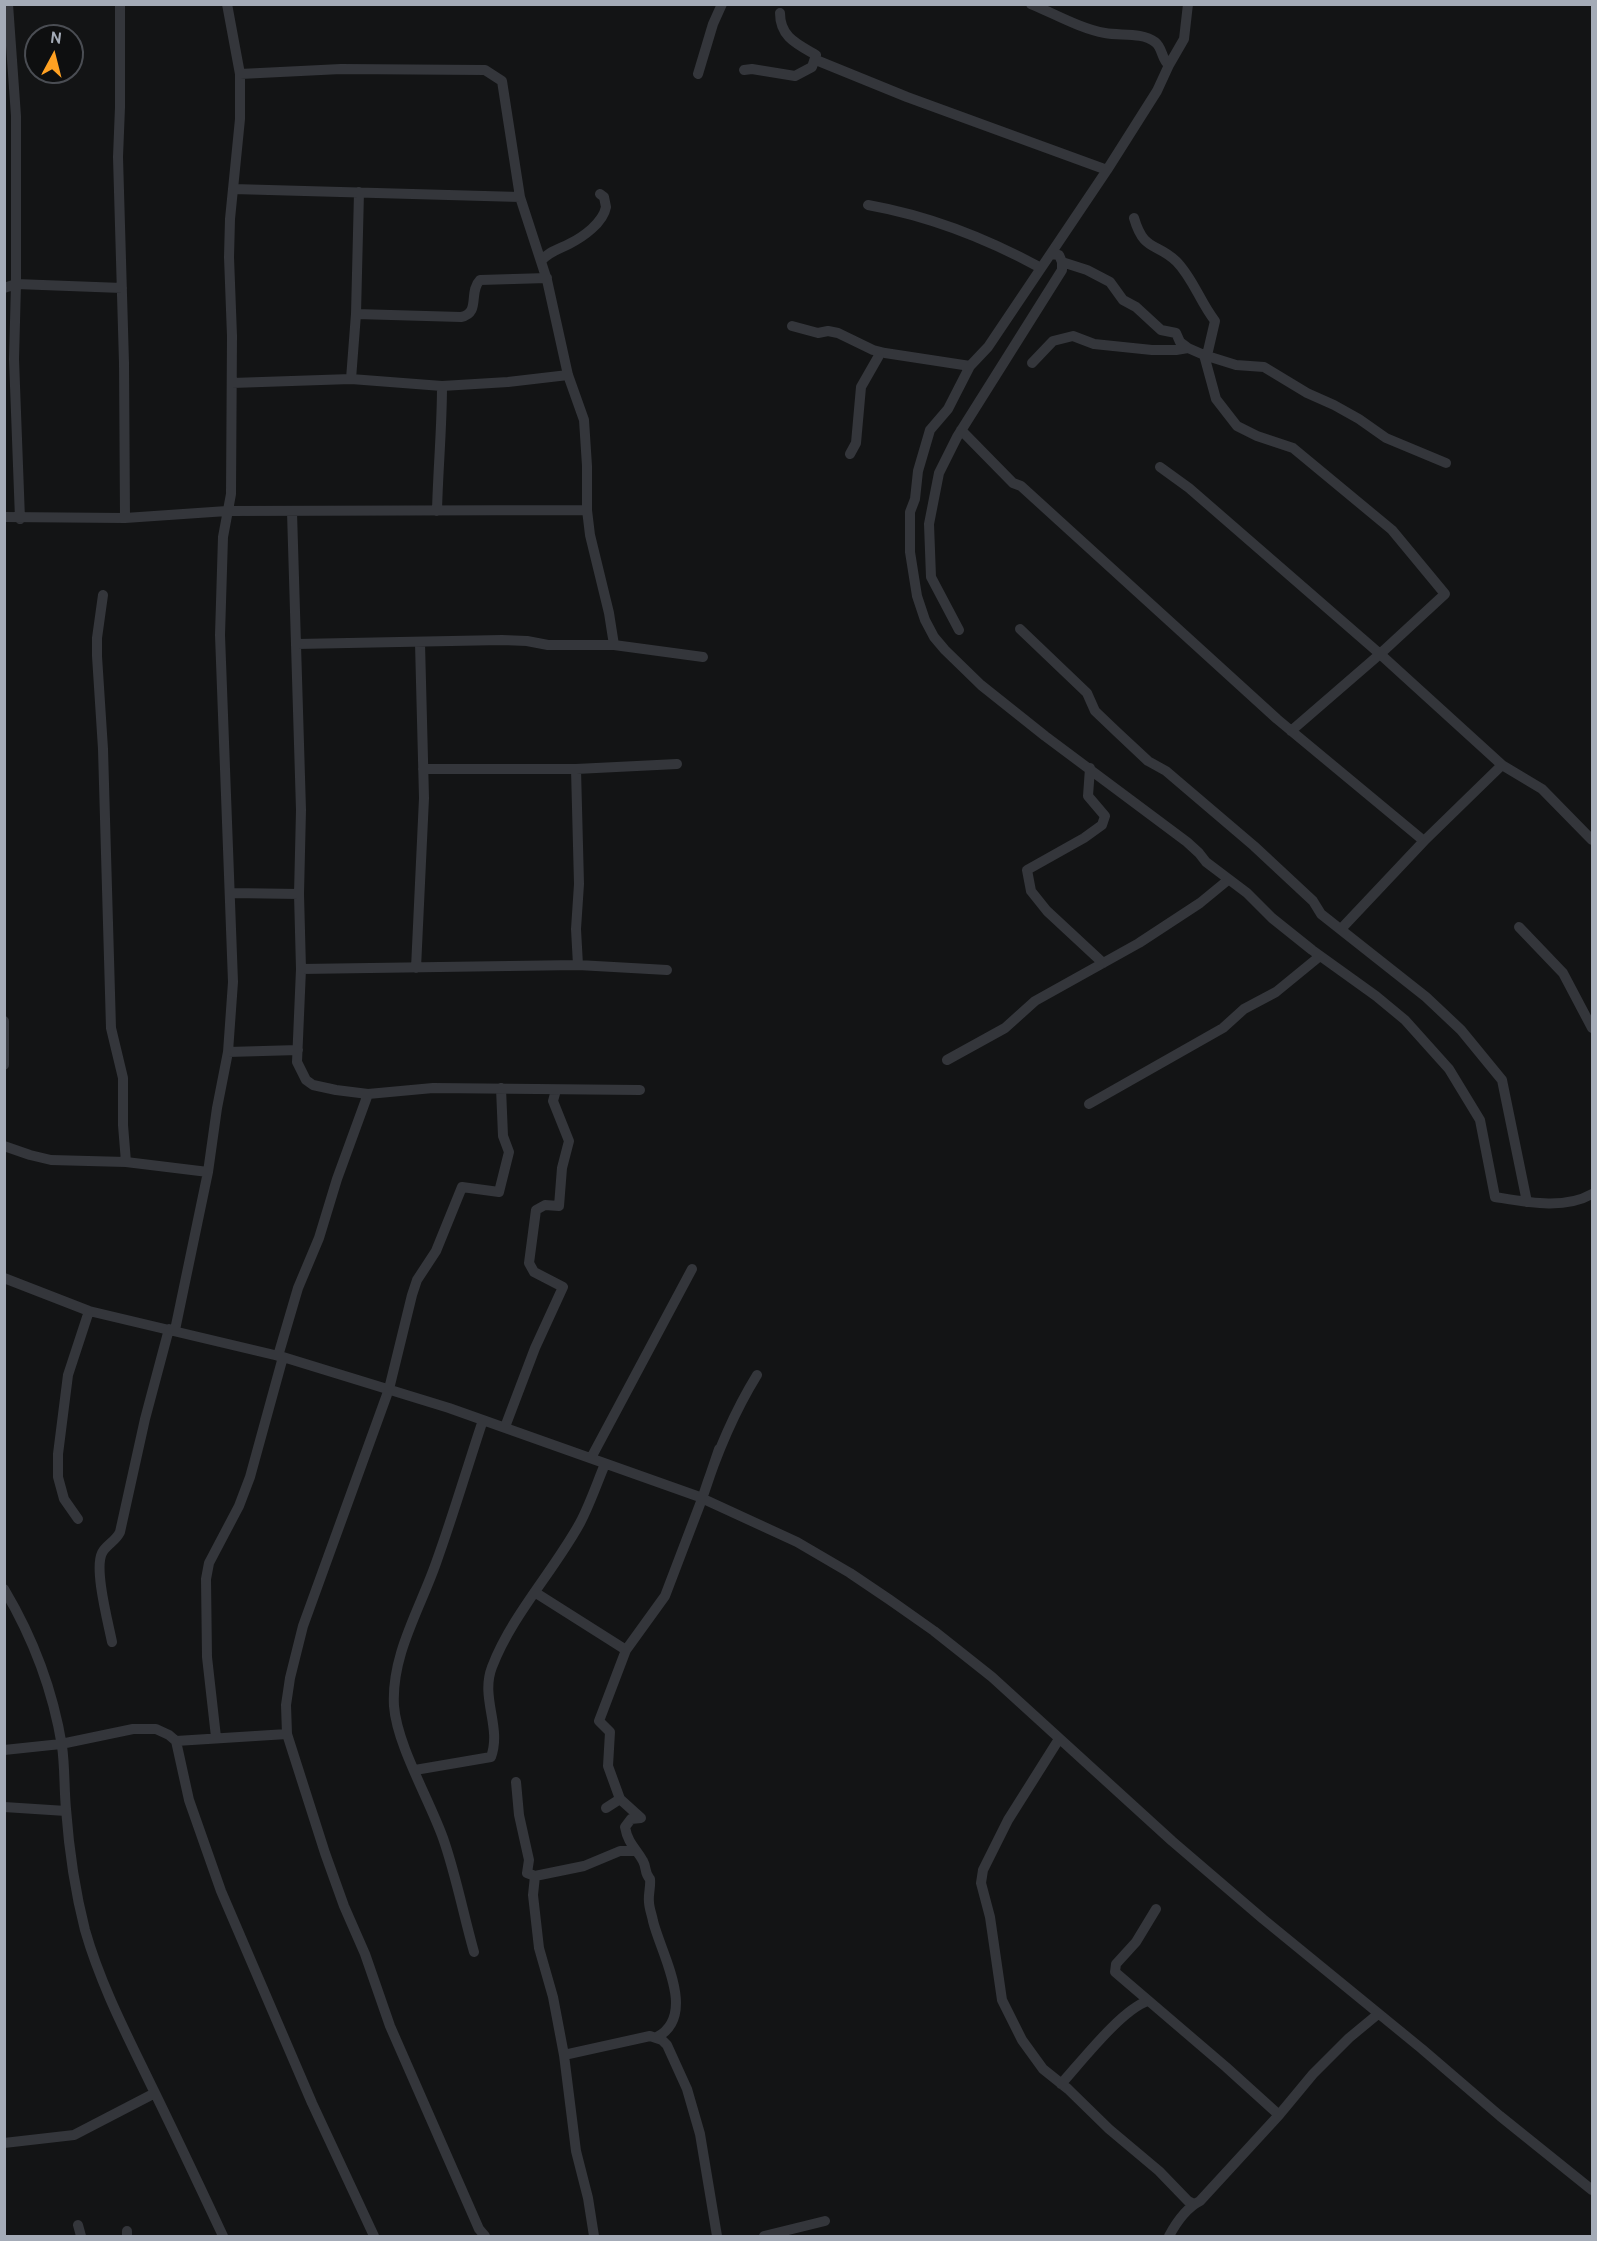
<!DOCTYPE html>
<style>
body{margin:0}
#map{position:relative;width:1597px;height:2241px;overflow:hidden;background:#131415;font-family:Cabin,sans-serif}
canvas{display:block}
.frame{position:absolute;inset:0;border:6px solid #a4abb7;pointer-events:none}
.north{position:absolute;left:24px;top:24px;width:60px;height:60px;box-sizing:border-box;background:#0e0f10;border:2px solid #4a4d53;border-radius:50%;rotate:7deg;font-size:16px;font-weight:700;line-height:24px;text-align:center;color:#a4abb7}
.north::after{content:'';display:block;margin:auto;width:21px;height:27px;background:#ffa122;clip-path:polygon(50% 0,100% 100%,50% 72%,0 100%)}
</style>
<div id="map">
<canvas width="1597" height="2241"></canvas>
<div class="frame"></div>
<div class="north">N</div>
</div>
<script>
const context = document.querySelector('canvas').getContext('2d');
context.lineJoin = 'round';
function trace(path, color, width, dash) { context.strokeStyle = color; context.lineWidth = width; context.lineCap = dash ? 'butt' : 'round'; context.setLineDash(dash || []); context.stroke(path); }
const minor = new Path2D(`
 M8,4L16,116V284L14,359L20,519
 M120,4V107L118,157L124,363L125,518
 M1031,4C1053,13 1081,29 1105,33C1120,36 1142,32 1155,42C1163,48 1161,59 1169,65L1157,91L1107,170L988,347L970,366L948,409L930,430L918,471L915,499L910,512V552L917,596L925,620L934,637L945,650L981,685L1045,736L1187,842L1199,853L1206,862L1247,893L1272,918L1312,950L1376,996L1405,1020L1449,1069L1480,1120L1495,1197C1526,1202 1564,1210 1592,1194
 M816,60L907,97L1107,170
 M1169,65L1184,39L1188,4
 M744,70L752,69L795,76L812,67L816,55C797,44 780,37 780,13
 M240,74L341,69L485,70L502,81L520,197L547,280L568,375L584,420L587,466V510L590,535L609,613L614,645
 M698,74L713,24L722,4
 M233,189L520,197
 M868,205C930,216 986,238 1041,268
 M1134,218C1144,252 1156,242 1176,261C1193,278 1200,302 1215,321L1208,351L1204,355L1236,365L1264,367L1307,393L1334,405L1359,419L1386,438L1446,463
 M541,261C548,252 559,249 569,244C583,237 603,223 606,207L604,197L600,194
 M1062,262L1087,270L1110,282L1123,300L1136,307L1161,330L1176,333L1180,342L1188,348
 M4,288L16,284L122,288
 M356,314L461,317C481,313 468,292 480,280L547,278
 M792,326L818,333L828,331L838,333L873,350L885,353L970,366
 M1032,363L1053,341L1073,336L1094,344L1152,350H1176L1188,348L1204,355L1216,399L1237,426L1257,436L1293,448L1392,530L1445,594L1380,654L1502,765L1542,789L1592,840
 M351,379L356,314L359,192
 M232,383L351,379L442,386L508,382L568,375
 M961,430L1013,483L1021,486L1277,719L1424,841L1502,765
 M850,454L856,443L861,387L881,352
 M1160,467L1189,488L1380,654L1291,731
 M437,511C438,469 442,428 442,386
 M292,512L301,810L299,894L301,969L297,1062L306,1080L313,1085L336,1090L368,1094L433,1088L640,1090
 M4,517L125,518L227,511L587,510
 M103,595L97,638V656L103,749L111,1028L123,1078V1125L126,1162
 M1020,629L1087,693L1095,711L1117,732L1148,761L1166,771L1254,846L1313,901L1321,914L1426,997L1461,1030L1502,1080L1527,1202
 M959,630L931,577L929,524L939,473L957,437L1062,270V262L1059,255L1051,254
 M297,644L502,640L527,641L548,645H614L703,657
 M1090,768L1088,796L1105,816L1102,825L1084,838L1027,870L1031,891L1047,911L1103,963
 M423,769H576L677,764
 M576,769L579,884L576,929L578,965
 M231,893L299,894
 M1519,927L1563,973L1592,1028
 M1341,929L1424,841
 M416,968L424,798L420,643
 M301,969L578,965L667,970
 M4,1021V1065
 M228,1052L298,1050
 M947,1060L1005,1028L1035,1001L1139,943L1200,903L1228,880
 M1089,1104L1223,1028L1244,1009L1276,992L1320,956
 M4,1146L30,1155L51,1160L126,1162L208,1172
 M4,1278L89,1311L283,1357L449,1408L697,1496L797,1542L850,1573L890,1600L934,1631L992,1677L1172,1841L1263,1919L1422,2049L1500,2116L1592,2190
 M175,1330L208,1172L217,1108L228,1052L233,982L220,635L223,537L231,494L232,336L229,257L230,219L240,119V74L227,4
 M278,1356L298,1288L319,1238L337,1179L368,1094
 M505,1427L535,1348L563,1287L534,1272L529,1263L536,1210L545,1205L559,1206L562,1168L569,1141L553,1101L556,1090
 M719,1449L702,1499C716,1455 733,1414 757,1375
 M591,1458L692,1269
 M78,1519L64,1499L58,1477V1454L68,1375L89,1311
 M4,1589C32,1636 53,1691 62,1746C65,1767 64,1788 66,1809C69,1850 75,1891 85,1930C101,1986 128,2037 153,2089C177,2138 200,2187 223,2236
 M536,1593L626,1650
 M112,1642C108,1622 94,1569 102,1553C106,1545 116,1541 120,1532L145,1419L169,1329
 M216,1737L207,1657L206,1579L209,1563L239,1506L250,1477L283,1357
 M1059,1739L1008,1820L983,1870L981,1883L990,1917L1002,2000L1022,2040L1043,2069L1068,2089L1109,2129L1159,2171L1188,2201L1194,2204
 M176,1741L287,1734
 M4,1750L61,1744L133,1729H156L169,1735L176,1741L189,1800L221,1891L312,2103L374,2236
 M415,1770L491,1757C502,1727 480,1698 492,1667C512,1615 553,1572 580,1523C590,1504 597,1483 605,1464
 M516,1782L519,1815L529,1860L527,1873L535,1876
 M620,1799L641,1818L631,1819L625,1827C628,1844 636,1848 643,1861C647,1868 644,1873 650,1879C651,1887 648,1894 649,1902C649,1908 652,1915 653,1921C661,1954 698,2015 657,2037
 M4,1807L66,1811
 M606,1808L620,1799L608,1766L610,1732L599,1721L626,1650L665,1596L702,1499
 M1156,1909L1136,1942L1116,1964L1115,1972L1226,2067L1279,2115
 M474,1952C463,1913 456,1875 443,1838C429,1799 397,1745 394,1706C391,1655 420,1609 436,1563C453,1516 467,1468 483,1420
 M564,2055L650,2036L662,2040L667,2045L687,2089L700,2134L717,2236
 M1061,2084C1081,2062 1122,2009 1148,2001
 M4,2143L74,2135L155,2093
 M78,2225L81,2236
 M127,2231V2236
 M485,2236L479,2229L390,2026L365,1954L344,1906L325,1853L287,1734L286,1705L290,1678L303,1626L389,1389L412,1295L417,1280L436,1251L462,1187L499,1192L509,1152L503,1136L501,1088
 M594,2236L588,2198L576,2151L564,2055L553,1997L539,1948L533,1895L535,1876L584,1866L620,1851H635
 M764,2236L825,2221
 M1169,2236C1176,2223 1186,2208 1200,2201L1279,2115L1313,2074L1349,2038L1378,2014`);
trace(minor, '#34363b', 10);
</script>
